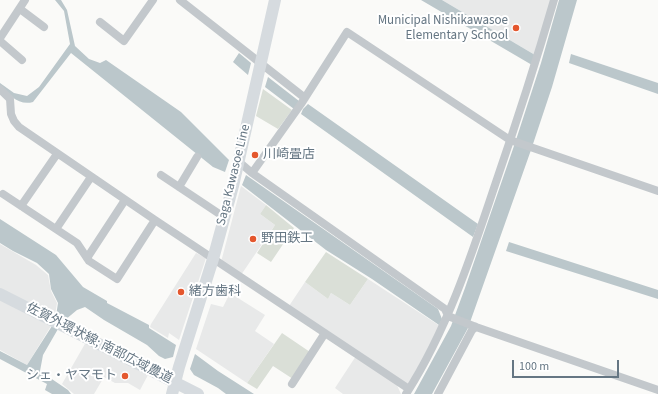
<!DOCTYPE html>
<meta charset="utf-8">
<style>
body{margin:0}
#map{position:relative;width:658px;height:394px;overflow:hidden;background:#fafaf8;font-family:"Source Sans 3",sans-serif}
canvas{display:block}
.scale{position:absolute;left:512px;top:360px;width:107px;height:18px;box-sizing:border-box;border:2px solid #657683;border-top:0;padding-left:5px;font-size:12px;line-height:14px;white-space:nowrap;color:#657683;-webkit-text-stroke:3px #fff;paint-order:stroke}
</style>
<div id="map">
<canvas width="658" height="394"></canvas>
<div class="scale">100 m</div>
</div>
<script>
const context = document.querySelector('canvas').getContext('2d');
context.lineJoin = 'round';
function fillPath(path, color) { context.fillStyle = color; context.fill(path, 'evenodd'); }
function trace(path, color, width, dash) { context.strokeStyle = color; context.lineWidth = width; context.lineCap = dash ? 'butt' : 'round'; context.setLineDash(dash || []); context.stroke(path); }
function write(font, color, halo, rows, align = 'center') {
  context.font = font + ' "Source Sans 3","Noto Sans JP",sans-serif'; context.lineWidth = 4; context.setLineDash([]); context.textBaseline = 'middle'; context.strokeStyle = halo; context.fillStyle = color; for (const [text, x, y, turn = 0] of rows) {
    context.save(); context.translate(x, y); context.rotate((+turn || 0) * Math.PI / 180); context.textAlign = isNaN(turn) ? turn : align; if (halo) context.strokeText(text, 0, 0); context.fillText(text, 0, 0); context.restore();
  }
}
const built = new Path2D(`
 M442,0H551L535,55Z
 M241,186L266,205L260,214L275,225L241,275L221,262Z
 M0,244L36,265L48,275L51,291L57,303L55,315L0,289Z
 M196,253L206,258L179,340L169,333L168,338L150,327L151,324Z
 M368,279L440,326L408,385L289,306L305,282L328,299L331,293L350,305Z
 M230,293L265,315L255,331L274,344L247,383L196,349L211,304L223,307Z
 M0,300L51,326L27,365L0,350Z
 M86,342L148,375L140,390L128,383H115L104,377L94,394H74L62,384Z
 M356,356L396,383L401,394H343L335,388Z`);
const green = new Path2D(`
 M263,89L292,110L278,129L256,116Z
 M266,205L294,228L271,262L257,253L275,225L260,214Z
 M326,252L368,279L350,305L331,293L328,299L305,282Z
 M282,333L310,352L293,379L273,366L257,389L247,383Z`);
const water = new Path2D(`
 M55,0H61L67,10L75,46L89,59L100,63L106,60L181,112L229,160L225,172L213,167L71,53L33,102C19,106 9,95 0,85V83L14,93L27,96L39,87L70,44L64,11Z
 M421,0H442L535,55L532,65Z
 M559,0H577L552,87L531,150L468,328L432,394H414L451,326L465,288L515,143L541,63Z
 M239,53L251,63L248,75L233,62Z
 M571,54L658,83V94L569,63Z
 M268,77L299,101L294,109L265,87Z
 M308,104L478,224L473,237L301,114L303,109Z
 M246,175L438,309L442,319L439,325L372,279L326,250L242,185Z
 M0,219L56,255L83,287L107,301V303L149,325V328L176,345L173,357L165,359L159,356L147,345L104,320L85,307L77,310L65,320L56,316L58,303L51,289L49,274L37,263L13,251L0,243Z
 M509,242L658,290V299L506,251Z
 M52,326L58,329L43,355L40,371L68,390L71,394H52L45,390L47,384L0,359V351L27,365Z
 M195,354L218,371L254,394H226L218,388L194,375L190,369Z`);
const street = new Path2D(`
 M180,0L305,98
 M20,9L44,27
 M100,22L124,41L153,0
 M0,38L25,0
 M0,41L22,60
 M0,89L10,99L11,114L14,121L19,127L155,220L409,389
 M238,161L252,173L445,309L448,316L476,327L658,390
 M252,173L301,104L347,32L510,140L658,191
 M161,175L224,217
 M179,187L197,157
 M3,194L77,243L89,261L117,279L155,220
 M21,206L57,154
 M56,229L91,177
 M87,258L125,200
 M292,384L325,333
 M406,394C447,330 471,257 495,185C516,124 536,62 554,0
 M438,394L472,330L476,327`);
const primary = new Path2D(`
 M0,294L198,394
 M172,394L179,367L213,259L233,186L275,0`);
const markers = [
 [516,28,4,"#e4572e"],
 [255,155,4,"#e4572e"],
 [253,239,4,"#e4572e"],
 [181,292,4,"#e4572e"],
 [125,376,4,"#e4572e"]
];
const poiNames = [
 ["Municipal Nishikawasoe",508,21,"right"],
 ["Elementary School",508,36,"right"],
 ["川崎畳店",263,155],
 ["野田鉄工",261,239],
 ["緒方歯科",189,292],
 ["シェ・ヤマモト",117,376,"right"]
];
const streetNames = [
 ["Saga Kawasoe Line",234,175,-76],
 ["佐賀外環状線; 南部広域農道",99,344,27]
];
fillPath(built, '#e8e9e9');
fillPath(green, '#dadfd7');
fillPath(water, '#bbc7cb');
trace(street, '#c3c8cc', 8);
trace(primary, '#d6dbdf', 12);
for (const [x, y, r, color] of markers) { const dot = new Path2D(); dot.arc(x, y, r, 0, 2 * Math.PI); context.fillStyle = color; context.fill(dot); trace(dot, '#fff', 1.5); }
write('13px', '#657683', '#fff', poiNames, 'left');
write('13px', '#657683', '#fff', streetNames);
</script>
